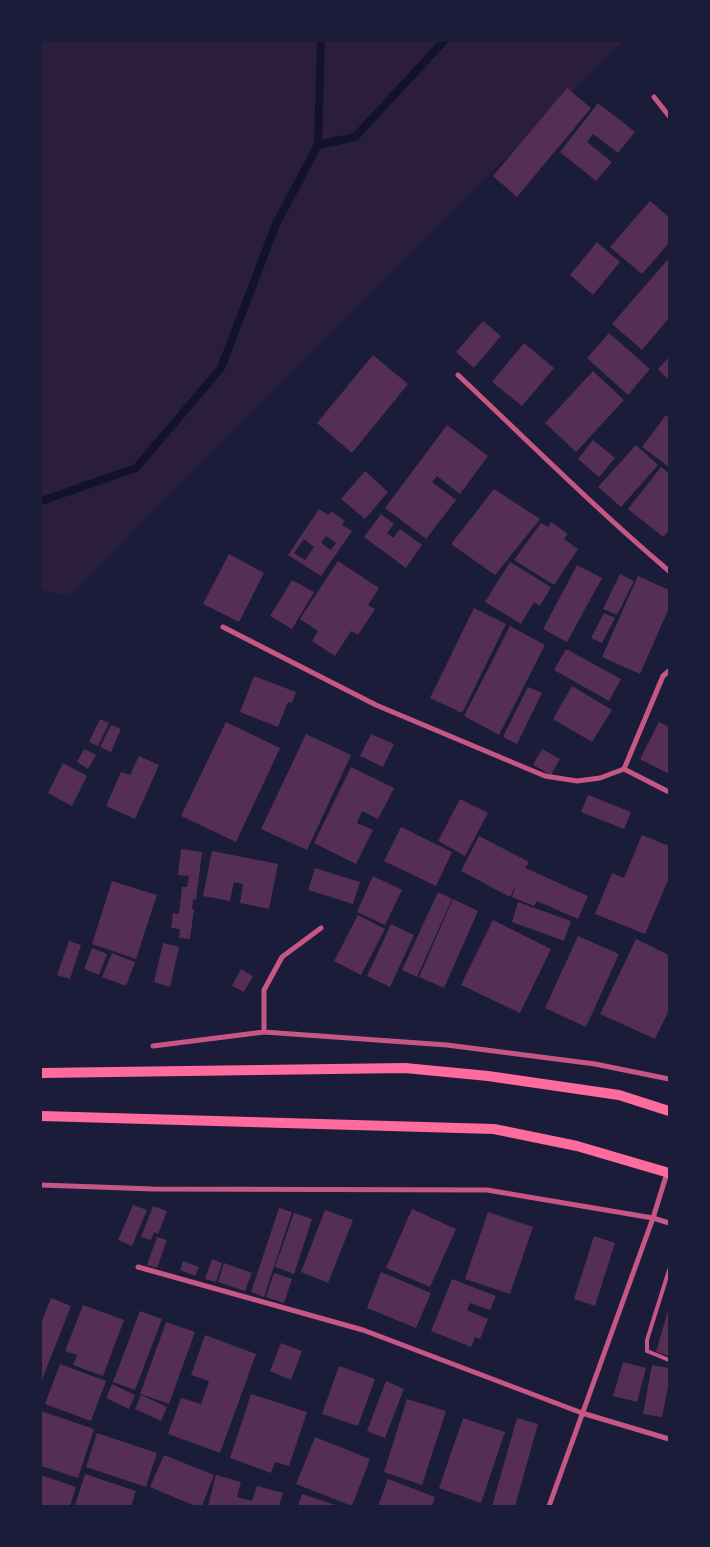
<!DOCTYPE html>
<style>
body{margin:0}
#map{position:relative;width:710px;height:1547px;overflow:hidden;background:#1b1b3a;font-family:"Sofia Sans Condensed",sans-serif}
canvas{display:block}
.frame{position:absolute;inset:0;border:42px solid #1b1b3a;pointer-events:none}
</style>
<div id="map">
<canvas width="710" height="1547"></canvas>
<div class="frame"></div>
</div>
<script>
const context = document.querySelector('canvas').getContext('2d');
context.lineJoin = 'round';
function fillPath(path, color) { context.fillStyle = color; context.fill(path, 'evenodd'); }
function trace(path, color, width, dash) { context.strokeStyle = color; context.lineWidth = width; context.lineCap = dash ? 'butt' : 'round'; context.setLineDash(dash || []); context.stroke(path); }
const green = new Path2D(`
 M41,41H623L69,596L41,590Z`);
const stream = new Path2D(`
 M318,145L321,41
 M41,501L136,468L221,368L276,224L318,145L355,137L444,41`);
const building = new Path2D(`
 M567,88L591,108L517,197L493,176Z
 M598,103L635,132L618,153L593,134L587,142L612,162L596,181L560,152Z
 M650,201L669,217V243L642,274L610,247Z
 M597,242L620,262L593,295L570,275Z
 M669,258V318L642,350L612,324Z
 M483,321L501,336L474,368L456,352Z
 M609,333L650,369L628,395L587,358Z
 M524,343L554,368L522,406L492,382Z
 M373,355L408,384L352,453L317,423Z
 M669,357V380L658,369Z
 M593,371L624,400L576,452L545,423Z
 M666,415L669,417V467L642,447Z
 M447,425L488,456L460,494L437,476L432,482L456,500L426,539L385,508Z
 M593,440L615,458L599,477L578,459Z
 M636,445L658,465L621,507L598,487Z
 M661,467L669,473V530L663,537L628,509Z
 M365,471L388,492L365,519L341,499Z
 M494,489L540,519L495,575L451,544Z
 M319,509L328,515L331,511L345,521L342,525L352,531L321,576L288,555ZM326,536L336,543L331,550L321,543ZM304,539L314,547L305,560L294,553Z
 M381,514L394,524L387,533L393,538L400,529L422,545L406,568L364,537Z
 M551,522L568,534L564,539L578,549L554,585L514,560L541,523L548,527Z
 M229,554L264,573L239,622L203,604Z
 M338,561L379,588L368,605L375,609L358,635L351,631L335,656L312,641L318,631L300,619Z
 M510,562L551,587L540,606L534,602L521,624L485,602Z
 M577,565L602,578L567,642L543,629Z
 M620,574L634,581L617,615L603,609Z
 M638,576L669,590V608L640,674L602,657Z
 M292,580L314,592L292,629L270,616Z
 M474,608L506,624L462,713L430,698Z
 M604,613L615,618L602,643L591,638Z
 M510,626L545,645L499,735L464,716Z
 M566,649L621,679L609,701L554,670Z
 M254,676L296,692L292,703L288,702L278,727L240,712Z
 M572,686L612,710L592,742L553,719Z
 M528,687L542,693L517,744L503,737Z
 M100,719L109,723L98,746L89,742Z
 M226,722L280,748L236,842L181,816Z
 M659,722L669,727V774L640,759Z
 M111,725L121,729L111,752L100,747Z
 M306,734L351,755L307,850L261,829Z
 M371,734L394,744L383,767L360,756Z
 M84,749L96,755L88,769L77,762Z
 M542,749L560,759L551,775L533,765Z
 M139,756L159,765L135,819L106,806L121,772L130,775Z
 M63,763L87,776L72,806L48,793Z
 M351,767L394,788L378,819L362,811L357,823L373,830L356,864L314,843Z
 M588,795L631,812L624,829L581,812Z
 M460,799L488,813L465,856L438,841Z
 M401,827L452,852L436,886L384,861Z
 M642,835L669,846V878L645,934L595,914L612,873L624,878Z
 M479,836L529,862L525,868L588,896L578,919L537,901L534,906L512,897L516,885L510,897L461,871Z
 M181,849L202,852L196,900L193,899L192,909H194L190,939L179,938L180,929L171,928L173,913L179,914L182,887H187L189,876L178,875Z
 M212,851L278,864L269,909L240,903L243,884L234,882L230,901L203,896Z
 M315,868L360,882L353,904L308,890Z
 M373,876L402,890L385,925L357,912Z
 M112,881L157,895L136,959L92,944Z
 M438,892L452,899L417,977L402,970Z
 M453,899L478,911L444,988L419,977Z
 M518,902L571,921L564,941L512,922Z
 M358,915L385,929L361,975L334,961Z
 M493,920L551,949L520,1013L461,985Z
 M391,924L414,935L390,987L367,976Z
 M578,936L619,954L586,1027L545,1008Z
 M636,939L669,955V1010L655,1039L600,1014Z
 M69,941L81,945L70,979L57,975Z
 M163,943L179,947L170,987L154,982Z
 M92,948L107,954L99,975L84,969Z
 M112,953L135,962L126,986L102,977Z
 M241,969L253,976L244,992L232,986Z
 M133,1205L147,1210L132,1246L118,1240Z
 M153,1206L167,1211L158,1234L154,1232L151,1240L141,1237Z
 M279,1208L292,1212L264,1297L251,1292Z
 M412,1209L456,1229L430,1287L386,1268Z
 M325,1210L353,1220L328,1283L301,1272Z
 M488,1212L533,1227L510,1294L465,1279Z
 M294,1213L312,1219L294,1274L275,1267Z
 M594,1236L615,1243L595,1306L574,1299Z
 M157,1237L167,1240L157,1268L147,1265Z
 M212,1259L222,1263L216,1282L205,1279Z
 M183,1261L199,1267L195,1276L180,1270Z
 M224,1263L252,1273L245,1291L218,1282Z
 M381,1272L431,1293L416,1328L367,1308Z
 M274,1273L292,1279L284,1303L266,1297Z
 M452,1279L496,1296L490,1310L470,1303L467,1310L488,1319L480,1339L475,1337L471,1347L431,1331Z
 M51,1298L71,1306L41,1382V1323Z
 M83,1305L124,1320L103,1376L73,1365L77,1355L65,1351Z
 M669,1307V1356L656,1352Z
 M140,1311L162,1319L135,1390L113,1382Z
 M166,1322L195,1332L169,1404L140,1394Z
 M205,1335L256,1354L220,1453L168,1434L181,1398L201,1404L209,1381L191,1375Z
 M281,1343L302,1351L291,1380L270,1371Z
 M623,1362L646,1368L637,1402L613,1396Z
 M60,1364L106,1381L91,1421L45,1404Z
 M652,1365L669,1368V1382L662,1417L643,1414Z
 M339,1366L375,1379L358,1426L322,1414Z
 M386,1381L404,1389L385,1438L367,1431Z
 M112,1384L135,1395L129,1409L106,1398Z
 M251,1394L307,1412L289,1466L275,1462L271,1473L230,1458Z
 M141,1395L167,1407L161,1421L135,1409Z
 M407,1399L446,1411L422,1485L384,1472Z
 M41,1411L94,1429L78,1478L41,1466Z
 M463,1418L505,1432L481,1503L439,1488Z
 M517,1418L538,1424L515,1506H492Z
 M97,1433L157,1453L146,1487L86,1467Z
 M315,1437L370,1459L352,1506L296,1484Z
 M164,1455L214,1475L202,1506H195L150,1487Z
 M85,1474L136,1491L131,1506L75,1505Z
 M41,1475L76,1487L70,1506H41Z
 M216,1475L241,1482L237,1497L252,1501L257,1486L283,1493L279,1506H208Z
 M388,1479L435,1497L432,1506H378Z
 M302,1494L336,1505L335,1506H298Z`);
const service = new Path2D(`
 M669,1270L647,1340V1351L669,1360`);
const minor = new Path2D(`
 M654,97L669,116
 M458,375C528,441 596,509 669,571
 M223,627L376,705L545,776L577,781L600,778L624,769L669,792
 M624,769L663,676L669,671
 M264,1032V990L282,957L321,928
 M153,1046L264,1032L447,1045L595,1064L669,1079
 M41,1185L153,1189L487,1190L653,1218L669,1223
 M138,1267L363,1330L582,1413L669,1439
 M549,1506L653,1218L667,1173`);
const secondary = new Path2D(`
 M41,1073L405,1068L488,1076L619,1095L669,1111
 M41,1116L494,1129L577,1146L669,1173`);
fillPath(green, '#2a1e3b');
trace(stream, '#12122b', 8);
fillPath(building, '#542f53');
trace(service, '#c65784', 4);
trace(minor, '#c65784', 5);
trace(secondary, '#ff6b9d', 10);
</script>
